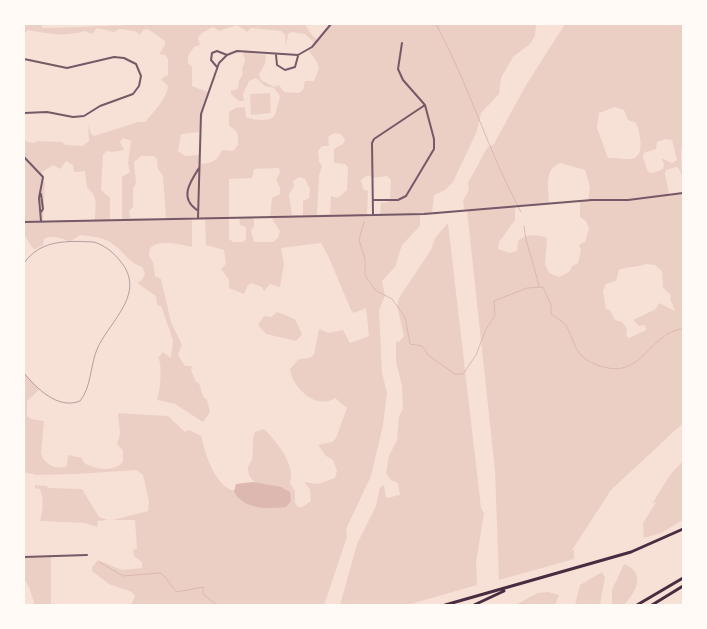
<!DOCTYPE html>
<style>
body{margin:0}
#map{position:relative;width:707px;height:629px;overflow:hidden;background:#f7e1d7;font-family:Spectral,serif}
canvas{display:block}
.frame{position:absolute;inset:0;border:25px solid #fffaf5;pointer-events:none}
</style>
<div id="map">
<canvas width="707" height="629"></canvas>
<div class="frame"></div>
</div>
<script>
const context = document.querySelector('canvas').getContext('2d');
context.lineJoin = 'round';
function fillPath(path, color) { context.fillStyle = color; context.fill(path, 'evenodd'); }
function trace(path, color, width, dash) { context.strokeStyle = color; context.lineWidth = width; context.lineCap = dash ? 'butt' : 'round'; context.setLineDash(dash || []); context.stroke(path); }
const green = new Path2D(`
 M24,24H41L42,28H50L154,24H305L311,34L318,41L331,24H536L535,36L530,44L513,57L501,78L499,94L481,113L477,131L453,182L445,190L434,195L432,213L420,214V226L402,245L395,267L382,281L385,296L379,310L382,373L387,393L383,425L371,476L346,529L347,537L324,605H131L135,596L132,592L109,584L92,571V567L98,560L122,570L142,568V562L134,556L133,550L137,549L135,520H113L148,511L149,502L143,475L136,470L77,474L36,475L24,472V373L39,390L27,401V416L31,419L44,421L41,453C43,464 57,471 67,466L68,455L82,458L84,463C95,469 113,473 123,462V450L117,444L120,434L118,413L168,416L185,432L189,430L201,436C206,455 213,481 231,490L287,493L284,488C271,489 247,486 248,468C248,464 252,462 252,458C254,449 251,439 255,432L264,429C277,442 296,465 290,483L295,491V503L298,507H302L311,501L310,489L304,482L318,484L335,478L337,471L333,460L326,456L318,445L332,442L336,438L347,408L335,398C316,411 292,387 290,369L299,359L309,358L314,355L319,329L328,333L343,330L350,343L369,336L366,308L354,313L351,310L329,258L321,243L281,248L284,264L280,287L270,284L264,291L262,287L252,283L248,285L244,294L229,288V280L221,269L226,264L224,250L206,245L205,219H192V247C181,245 161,238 150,248L149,256L153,262L155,276L161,279L171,322L182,345L178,355L185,366H192L191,370L196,382L199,383L203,397L207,400L210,412L203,422L175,404L157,400C160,392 163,365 158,358L163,352L171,358L173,340L161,306L157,305L156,296L137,283L142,280L145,273L142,267C128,263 123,250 111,243C102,237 90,236 80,235L70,242C63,238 51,235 44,239L43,245L34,250L24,235V141L34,143L38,141L62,142L65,145L83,146L89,141L88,124L91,134L94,136L138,122H145C153,113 167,98 168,86L161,79L168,75V59L165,55L159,54L165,45V41L148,29L143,30L140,35L135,31L119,29L114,32L97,28L92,34L85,31C65,37 49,34 28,30L24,34ZM237,25L247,32L251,28L281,31L285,35L286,47L288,34L291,32L305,34L316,44L309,51C319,66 322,63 314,81H305L303,90L299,93L284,92L279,85L274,87L261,80L259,74L265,64L266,55L243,52L245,61L242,69L243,74L239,81L238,89L231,91V94L239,101H244L243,94L249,81L256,78L265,86L274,88L280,96C279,100 276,114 274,116C270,122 251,120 246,117L245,107L235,108L229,112V126C239,131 238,135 238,145L233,151L222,150C217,161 213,163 201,164L200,155L185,156L178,151L181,134L199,132L208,92L192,86V67L188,63V56L194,47L200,45L198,38L202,33L213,27L219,31ZM334,133L341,134L345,140L343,144L334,149V163L345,164L348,167L347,190L338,198L331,196L330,214L317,215L319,176L322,166L319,162L318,151L322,146H329L328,137ZM123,138L131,141L128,163L130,172L122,177V219L110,220V198L101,190L103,155L107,151L113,152L124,150L120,142ZM141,156H154L157,159L158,169L163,176L166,219L130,218L129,211L133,207V189L136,183L134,162ZM66,161L73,165L74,172L85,171L87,188C99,196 95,207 95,220L43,221L45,184L42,172L53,165L60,169ZM279,168L280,173L276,179L280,188V194L272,198L270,216L280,231L278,238L273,242H254L251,230L254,226V217H239L240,225L246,227V240L242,242H233L229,239V179L252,178L254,169ZM368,175L373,178L387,176L391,180L390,199L388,202L381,203L380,214H367L368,191L363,189L361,180ZM299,177L305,179L310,189L309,198L303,201V215H292L289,195L294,186L293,181Z
 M565,24H683V146L681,150L682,176L679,169L676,167L666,170L665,173L669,194L683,192V423L611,490L572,550H574V559L499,580L495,471L467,210L464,209L463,201L469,190L468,183L487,148L494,144L526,85ZM615,107L624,110L628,120L636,123C640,133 647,160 628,159C621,159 615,157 608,158L597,128L599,113ZM666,139L672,140L677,160L672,163L661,158L664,164L663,169L653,173L648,172L643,158L644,153L656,149L657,142ZM560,163L585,170L590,187L588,200L580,201V217L586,221L589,229L585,242L579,245L581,250L578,263L572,266L569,272L559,277L549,273L545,264L547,238C537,235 526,233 518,241L517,251L510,253L498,249L499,242L515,220V207L549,204C549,189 543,170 560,163ZM646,264L655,265L662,271L663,288L671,295L670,299L675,311L659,303L656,309L633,320L639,326L645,325L646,330L629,338L626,335L627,329L622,322L615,320L610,310L606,309L603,291L606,284L616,281L619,270C628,266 636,268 646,264Z
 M270,93L271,113L251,115L250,94Z
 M448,223L481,508L484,513L476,563L477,585L407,605H340L357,544L376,506L380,487L384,485L386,498L400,495L398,483L391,480L386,473L389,456L397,440L399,416L403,409L402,386L396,362V341L399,342L404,336L397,306L399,298L431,250L435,238Z
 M277,312L295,319L302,334L296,341L266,334L258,325L264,316L271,317Z
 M683,461V520L661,533L644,538L643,523L656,502L652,504L670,475Z
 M35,485L47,486L48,488L82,489L99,517L108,520L98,521L97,527L85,523L40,521C43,510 44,500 40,489L35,488Z
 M24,557H51V605H35L29,587L24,579Z
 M624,564C646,573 637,590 625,604L612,605V590Z
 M602,572L605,577L600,605H575L580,585Z
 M548,592L559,595L555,605H515L538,593Z`);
const water = new Path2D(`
 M253,482L281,487L290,492L291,501L286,507C266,509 245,510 234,492L236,484Z`);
const stream = new Path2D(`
 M436,24C469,85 488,151 521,212
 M364,222L359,240L365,259V275L375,290L392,299L405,317L410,344L422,346L428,355L455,374H463L476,355L486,329L495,315L494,301L527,288L543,287L551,305V314C555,317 560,320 564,323C572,332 573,349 583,357C590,363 599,366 608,368C641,375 651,335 680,329L683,330
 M524,226C526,247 535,266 539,287
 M99,562L123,576L160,573C168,578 170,586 177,592L203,587V594L217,605`);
const service = new Path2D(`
 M24,263C41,239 67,241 94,242C106,246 114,253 121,262C146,293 111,320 98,347C90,364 92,386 80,401C58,410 36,388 24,373`);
const minor = new Path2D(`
 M276,55L277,65L285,70L295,67L298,56
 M24,59L67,68L114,57L124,58L136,64L141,76L139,86L133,94L100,106L84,116L73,117L47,112L24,113
 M217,67L211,60L212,53L217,51L227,55
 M24,157L43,177L39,198L41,221
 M373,200H398L406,196L434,149V139L425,105L403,80L398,69L402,43
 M197,210C179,198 190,182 199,168
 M41,212L43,209L41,194
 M373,214L372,143L374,139L425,105
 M198,218L201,114L219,63L227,55L237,51L298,55L312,47L331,24
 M24,222L424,214L592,200H628L683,193
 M24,557L87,555`);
const motorway = new Path2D(`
 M445,605L631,552L683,529
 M474,605L504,591
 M637,605L683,578
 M652,605L683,586`);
fillPath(green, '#ebcfc5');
fillPath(water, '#dcb8b0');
trace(stream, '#dcb8b0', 1);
trace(service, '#755966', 0.5);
trace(minor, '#755966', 2);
trace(motorway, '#4a2c40', 3);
</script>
